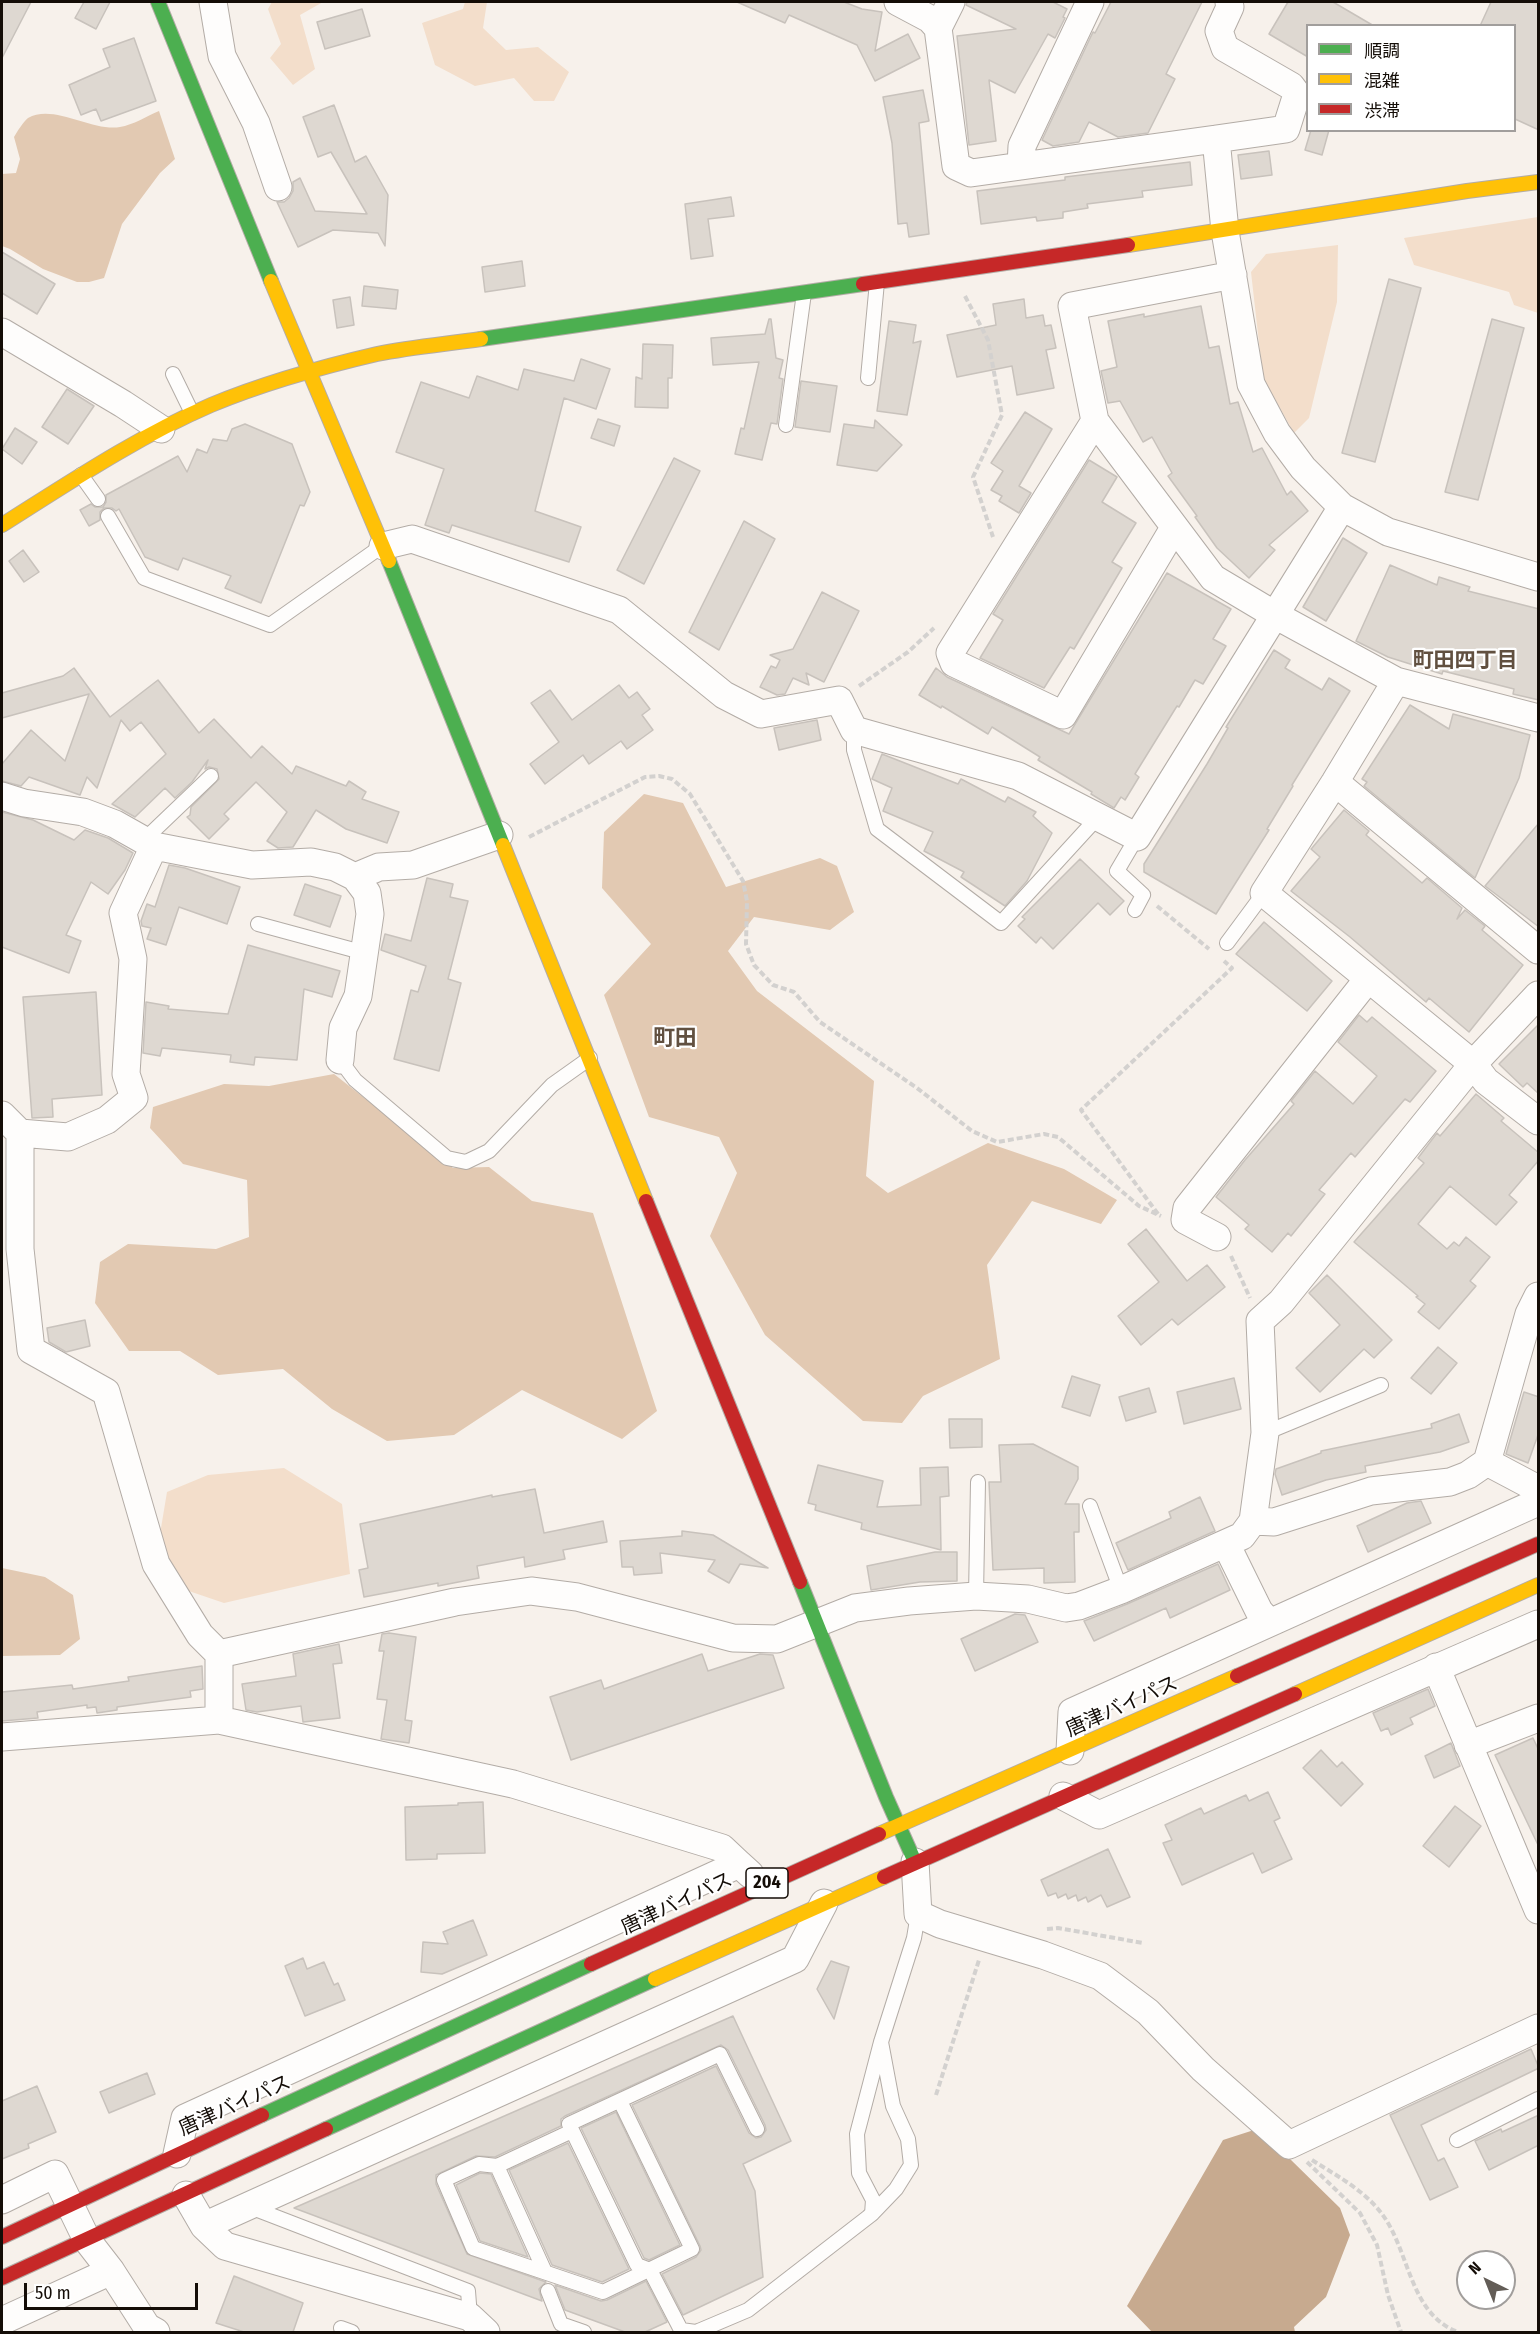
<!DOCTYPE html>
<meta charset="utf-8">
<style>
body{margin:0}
#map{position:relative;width:1540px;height:2334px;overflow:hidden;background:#f7f1eb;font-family:"Fira Sans Condensed","Noto Sans JP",sans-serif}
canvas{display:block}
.frame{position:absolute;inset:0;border:3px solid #140d07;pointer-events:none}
.legend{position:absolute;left:1306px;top:24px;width:210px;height:108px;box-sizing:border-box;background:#fff;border:2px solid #a19e9c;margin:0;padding:8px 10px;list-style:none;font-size:18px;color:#140d07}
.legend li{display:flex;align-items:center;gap:12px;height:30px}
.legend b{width:30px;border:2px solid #a19e9c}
.north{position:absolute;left:1456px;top:2250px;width:60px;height:60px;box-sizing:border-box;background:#fff;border:2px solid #a19e9c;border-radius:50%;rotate:317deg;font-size:16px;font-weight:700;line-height:24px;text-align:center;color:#140d07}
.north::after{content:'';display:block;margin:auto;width:21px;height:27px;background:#635d57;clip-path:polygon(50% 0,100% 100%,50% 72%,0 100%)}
.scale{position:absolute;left:24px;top:2283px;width:174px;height:27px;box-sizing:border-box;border:3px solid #140d07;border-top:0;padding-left:8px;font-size:18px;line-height:21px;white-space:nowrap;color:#140d07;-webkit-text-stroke:4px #fff;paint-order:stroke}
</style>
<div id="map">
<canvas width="1540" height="2334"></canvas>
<div class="frame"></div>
<ul class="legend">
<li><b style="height:8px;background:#4caf50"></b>順調</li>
<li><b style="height:8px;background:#ffc107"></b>混雑</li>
<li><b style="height:8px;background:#c62828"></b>渋滞</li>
</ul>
<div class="north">N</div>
<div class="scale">50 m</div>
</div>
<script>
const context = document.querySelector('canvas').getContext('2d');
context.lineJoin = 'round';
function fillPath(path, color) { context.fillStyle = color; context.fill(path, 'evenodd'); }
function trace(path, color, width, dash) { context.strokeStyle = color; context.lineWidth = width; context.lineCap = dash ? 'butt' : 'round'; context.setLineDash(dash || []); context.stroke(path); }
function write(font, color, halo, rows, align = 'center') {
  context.font = font + ' "Fira Sans Condensed","Noto Sans JP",sans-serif'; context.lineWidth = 4.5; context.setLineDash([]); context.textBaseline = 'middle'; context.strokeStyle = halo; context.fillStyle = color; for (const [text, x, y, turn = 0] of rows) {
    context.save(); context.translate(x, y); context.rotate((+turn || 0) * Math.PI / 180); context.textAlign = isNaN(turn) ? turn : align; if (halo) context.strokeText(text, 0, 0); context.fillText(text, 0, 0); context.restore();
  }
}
const green = new Path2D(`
 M272,2H323L300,15L315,69L293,85L270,58L281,44L268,9Z
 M465,2H487L483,28L506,50L538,47L569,72L554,101H534L514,78L475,86L435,65L422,23L463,9Z
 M1538,217V313L1514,305L1509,292L1414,265L1404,238Z
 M1338,245L1337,302L1309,418L1294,433L1263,378L1251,272L1266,254Z
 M284,1468L342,1504L350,1574L224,1603L180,1588L159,1540L167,1492L208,1475Z`);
const forest = new Path2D(`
 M159,111L175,159L160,173L122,224L104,278L89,282H77L43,269L10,249L2,246V174L16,173L20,159L14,137C17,132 23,122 28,118C53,103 93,132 120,127C133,125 147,116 159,111Z
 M644,794L683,803L726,887L820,858L837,866L854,912L830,930L754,917L728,951L757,991L874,1081L866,1176L888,1193L988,1143L1064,1169L1117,1200L1101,1224L1032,1201L987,1265L1000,1359L923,1396L902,1423L863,1421L765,1335L710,1236L737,1173L719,1137L649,1117L604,995L651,944L602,888L604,832Z
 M334,1074L453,1168L489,1167L532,1201L593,1213L657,1411L622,1439L522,1390L454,1435L387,1441L332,1409L283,1369L218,1375L180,1351H129L95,1303L100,1262L128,1244L216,1249L249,1237L247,1180L183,1164L150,1128L153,1107L224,1084L269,1086Z
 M2,1568L45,1577L73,1595L80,1639L60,1655L2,1656Z`);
const water = new Path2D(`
 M1254,2130L1290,2159L1340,2208L1350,2235L1326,2297L1294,2327L1295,2332H1152L1127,2306L1223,2140Z`);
const building = new Path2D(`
 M2,2H31L2,58Z
 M84,2H110L96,29L75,18Z
 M737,2H844L862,9L882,12L875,51L908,34L920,58L875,81L857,45L789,15L785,23Z
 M967,2H1053L1067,9L1063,17L1065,18L1055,38L1048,34L1015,93L989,80L996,141L969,145L957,36L1016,29L966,5Z
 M1111,2H1202L1166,74L1175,79L1148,133L1118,137L1089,122L1079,142L1053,146L1042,140L1093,32L1095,33Z
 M1288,2H1333L1374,26H1308V57L1269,34Z
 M1491,2H1539V130L1515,119V26H1480Z
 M362,9L370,36L325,49L317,22Z
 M134,38L156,101L101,121L96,109L81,115L69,85L110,67L103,49Z
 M923,90L929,121L919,123L929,234L909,237L907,223L898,224L892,143L883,97Z
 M334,105L355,162L366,156L388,195L385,246L378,233L333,230L298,247L277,202H284L289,198L293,191V182L300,178L315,211L367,214L331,152L318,157L303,117Z
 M1311,130H1329L1322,155L1305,150Z
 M1269,151L1272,175L1241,179L1238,155Z
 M1190,162L1192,185L1142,191L1143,197L1087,204L1088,208L1063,212V218L1037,221L1036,217L981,224L977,191L1065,180V177Z
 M731,197L734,216L708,219L713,256L691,259L685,204Z
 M2,252L55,284L37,314L2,293Z
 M522,261L525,286L485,292L482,267Z
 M1389,279L1421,288L1375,462L1342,453Z
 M364,286L398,290L396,309L362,306Z
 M350,297L354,325L337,328L333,300Z
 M1024,299L1026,318L1043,315L1045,326L1051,325L1056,348L1046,350L1054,388L1017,395L1012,366L957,377L947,335L996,325L993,304Z
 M1201,306L1209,348L1219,346L1230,404L1238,402L1253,452L1262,448L1287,495L1291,491L1308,511L1269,545L1275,550L1249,578L1217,548L1195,517L1197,516L1168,476L1172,473L1152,437L1143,442L1120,401L1108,403L1101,371L1117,367L1108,321L1144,314V317Z
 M769,319H771L776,358L783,360L779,378L783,379L777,424L771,423L762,460L735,454L741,428L744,429L759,362L713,365L711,338L765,334Z
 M1492,319L1524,328L1478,500L1445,492Z
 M889,321L916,325L913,343L921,341L907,415L877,411Z
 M643,344L673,345L672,378H668V408L635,407L636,377L642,379Z
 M581,359L610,369L596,409L564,398L535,511L581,527L569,562L452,525L449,533L425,525L444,469L396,452L421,382L469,398L477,376L518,390L524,369L574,381Z
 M801,381L837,386L830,432L795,427Z
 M67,389L94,406L68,444L42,427Z
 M1025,412L1052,429L1019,486L1031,493L1019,513L999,501L1002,496L991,490L1003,471L991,463Z
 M598,419L620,426L614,446L591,438Z
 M875,420L902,445L877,471L837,465L844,424L874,428Z
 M245,424L292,444L310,492L304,506L300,505L261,603L225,588L231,576L183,558L178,570L145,557L119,509L116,511L112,508H104L100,512V520L89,526L80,510L91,504L95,507H103L106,502V495L178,456L187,472L197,449L207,453L213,439L227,441L232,429Z
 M15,428L37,442L22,464L2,449Z
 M674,458L700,471L644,584L617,570Z
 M1089,460L1117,477L1102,502L1136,523L1112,562L1122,568L1074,649L1070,647L1044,688L980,658L1003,620L993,614Z
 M744,521L775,539L719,650L689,632Z
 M1343,538L1367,553L1326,621L1303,607Z
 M23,550L39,572L24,582L9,561Z
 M1390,565L1437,585L1439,577L1470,587L1468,591L1539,609V700L1513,694L1514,689L1443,671L1442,674L1388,657L1356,641Z
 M1167,573L1231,609L1213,639L1226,646L1203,684L1195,680L1179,707L1177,706L1135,774L1139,777L1125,800L1121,797L1114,808L1091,794L1092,792L1038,760L1040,757L992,727L988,734L942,706L941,708L919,695L936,668L947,677L1069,734Z
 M822,592L859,611L824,682L806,673L809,685L793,678L785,694L777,695L760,687L771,666L776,668L780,660L770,655L793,649Z
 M1274,650L1290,660L1285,668L1322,690L1329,678L1350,691L1292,785L1293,786L1267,829L1269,830L1216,914L1144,872V864L1207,764L1228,728L1226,727Z
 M74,668L110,717L158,680L199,733L214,719L251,758L262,746L292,774L296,766L346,786L349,781L366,792L362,799L399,812L387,843L346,829L316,810L293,847L278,848L267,841L287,812L256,782L224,814L229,819L209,839L187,817L190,815L191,807L219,779L217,769L209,767L205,769L208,760L192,782L175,798L165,788L135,817L112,804L166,754L141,722L130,731L121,720L97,788L87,777L80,795L29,777L21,786L2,781V764L31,730L65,761L89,694L2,718V693L63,676Z
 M619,685L629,698L637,692L650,709L642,715L653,730L627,749L621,741L589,764L583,755L545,784L530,764L559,742L531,703L550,690L572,720Z
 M1410,705L1449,729L1453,714L1530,735L1519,778L1475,878L1364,786L1367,782L1362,779Z
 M817,720L821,740L779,750L774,728Z
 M882,754L958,784L961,779L1005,802L1008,797L1036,812L1033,816L1052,833L1027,881L1005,906L961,877L964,872L924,851L933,832L883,811L892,788L872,779Z
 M1344,810L1369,831L1366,835L1422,883L1427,878L1462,908L1457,919L1465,910L1485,926L1482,930L1523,965L1469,1032L1429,998L1426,1002L1350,937L1291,891L1320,857L1311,849L1312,848Z
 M2,812L33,820L74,840L85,830L108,838L133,853L125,870L108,894L91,882L66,935L81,941L69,973L2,947Z
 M1539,823V927L1485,886Z
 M1080,859L1124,901L1110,915L1098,903L1053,949L1041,937L1036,943L1018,926L1025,919L1022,917Z
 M169,865L185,868L240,887L227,924L179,907L166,945L147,939L151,928L142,926L141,921L147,904L155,907Z
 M427,878L453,884L450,897L468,901L448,979L461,983L439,1071L394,1059L411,990L418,992L426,966L381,950L385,934L411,941Z
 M305,884L341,896L330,927L294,915Z
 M1264,922L1332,981L1307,1011L1236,954Z
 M248,945L340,971L332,997L304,989L297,1060L255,1057L254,1065L230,1062L231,1055L162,1048L160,1056L143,1053L146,1002L169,1006L168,1009L228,1014Z
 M96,992L102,1095L52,1099L53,1117L32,1118L23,997Z
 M1359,1015L1367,1022L1372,1017L1436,1071L1410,1102L1405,1099L1355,1157L1351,1153L1319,1190L1325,1194L1291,1236L1288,1233L1272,1252L1245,1229L1249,1225L1216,1197L1245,1160L1294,1104L1291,1101L1315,1071L1353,1104L1377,1076L1338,1042Z
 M1539,1024V1094L1527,1083L1523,1087L1499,1064Z
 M1476,1094L1504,1118L1501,1121L1539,1153V1160L1509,1195L1517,1202L1496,1225L1450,1186L1418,1224L1447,1249L1454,1242L1459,1246L1466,1237L1490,1257L1470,1281L1476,1286L1439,1329L1418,1312L1425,1304L1416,1297L1418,1296L1354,1242L1424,1163L1418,1158L1437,1133L1440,1136Z
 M1146,1229L1187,1281L1207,1265L1225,1287L1178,1325L1172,1319L1141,1345L1118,1316L1159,1282L1128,1244Z
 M1327,1275L1392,1340L1374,1358L1364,1349L1320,1392L1296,1368L1340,1325L1309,1293Z
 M85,1320L90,1346L66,1352L49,1342L47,1328Z
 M1438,1347L1457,1363L1431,1394L1411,1378Z
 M1072,1376L1100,1385L1090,1416L1062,1407Z
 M1234,1378L1241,1409L1184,1424L1177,1392Z
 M1149,1388L1156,1412L1126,1421L1119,1397Z
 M1524,1392L1539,1397V1432L1528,1463L1506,1454Z
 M1459,1414L1469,1442L1440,1452L1365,1466L1366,1472L1326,1480L1282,1495L1275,1474L1276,1469L1321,1453V1451L1432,1428L1431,1424Z
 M949,1419H982V1447L950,1448Z
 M1033,1444L1078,1467V1479L1065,1504H1079V1532H1074L1075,1582L1044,1583V1568L993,1570L989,1482H1001L999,1445Z
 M818,1465L883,1481L877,1507L921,1505L920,1468L948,1467L949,1496L940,1497L941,1550L861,1529L862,1523L815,1510L816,1505L808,1503Z
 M535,1489L544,1533L603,1521L607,1542L563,1550L565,1559L525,1567L524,1557L477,1566L479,1578L438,1586V1583L364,1597L359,1570L368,1568L360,1524L492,1495V1497Z
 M1200,1497L1215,1531L1128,1570L1116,1543L1171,1518L1169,1512Z
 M1421,1501L1431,1523L1368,1552L1357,1526L1407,1503Z
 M682,1531L713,1535L768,1568L740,1564L729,1583L708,1571L715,1560L660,1553L662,1573L634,1575L633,1567H622L620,1541L682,1536Z
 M935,1552H957V1581L920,1582L871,1590L867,1566Z
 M1218,1564L1230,1590L1170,1618L1166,1608L1094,1641L1084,1621L1127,1604Z
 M1015,1614L1025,1615L1038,1642L975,1671L961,1639Z
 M389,1633L416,1637L405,1720L412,1721L409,1743L381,1739L387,1700L377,1699L384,1651H379L382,1634Z
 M339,1644L342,1663L333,1664L340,1718L303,1722L301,1706L257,1712L246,1710L242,1684L296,1676L293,1654Z
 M702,1654L708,1671L760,1654L773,1655L784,1688L571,1760L550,1697L601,1680L604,1689Z
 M202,1666L203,1689L190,1691L191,1697L117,1707V1710L97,1713L96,1707L87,1708V1705L37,1712L38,1718L2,1721V1692L72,1685L73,1689L129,1681L128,1677Z
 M1428,1689L1435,1706L1410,1718L1413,1724L1391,1735L1388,1728L1381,1731L1373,1713Z
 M1533,1738L1539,1751V1847L1495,1755Z
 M1451,1743L1460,1766L1434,1778L1425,1756Z
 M1321,1750L1337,1767L1342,1762L1363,1784L1341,1806L1303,1768Z
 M1268,1792L1280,1818L1274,1821L1292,1859L1262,1873L1253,1853L1182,1885L1163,1843L1172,1840L1165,1825L1201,1808L1204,1814L1246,1795L1249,1801Z
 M483,1802L485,1853L437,1854V1859L406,1860L405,1807L458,1805V1803Z
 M1455,1806L1481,1826L1449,1867L1423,1846Z
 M1108,1849L1130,1897L1107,1907L1101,1895L1088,1902L1086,1897L1078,1901L1076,1895L1068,1899L1066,1894L1058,1898L1056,1893L1048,1896L1041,1880Z
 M473,1920L487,1955L442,1974L421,1972L423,1942L448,1944L443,1932Z
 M303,1958L307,1969L324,1962L334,1985L338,1983L345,2000L305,2016L285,1966Z
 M831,1961L849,1967L834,2019L817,1989Z
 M733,2016L791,2141L743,2164L755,2191L763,2277L683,2315L662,2274L696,2257L701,2250L700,2246L632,2105L716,2066L749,2133L756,2138L761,2137L766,2130L765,2125L728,2050L721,2045L565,2116L561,2119V2126L495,2157L476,2156L436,2175V2184L467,2254L546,2282L539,2289L542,2301L294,2208Z
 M1531,2049L1539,2068L1421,2125L1438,2161L1444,2158L1458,2187L1430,2200L1390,2115Z
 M147,2073L155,2094L109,2113L100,2092Z
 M37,2086L56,2132L28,2144L29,2148L2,2159V2101Z
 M616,2112L680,2245L649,2260L644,2258L581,2128Z
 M1539,2115V2145L1489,2170L1475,2141L1501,2129L1502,2132Z
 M568,2143L629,2269L602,2282L552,2265L509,2170Z
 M480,2173L491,2174L528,2257L480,2241L456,2185Z
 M234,2276L303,2303L293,2332H244L216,2323Z
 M646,2281L667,2322L645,2332H625L565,2310L555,2285L601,2301L607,2300Z`);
const path = new Path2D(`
 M965,296L988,340L1002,415L973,477L993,537
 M859,686L908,652L934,628
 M529,837L645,777L659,776L672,779L690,794L743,881L747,901L746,944L754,965L773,985L794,992L820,1022L917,1088L972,1131L997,1142L1044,1134L1058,1137L1139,1206L1161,1216
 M1157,906L1209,949
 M1158,1214L1081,1110L1232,968L1224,961
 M1231,1256L1250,1298
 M1047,1929L1058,1928L1143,1943
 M936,2095L979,1960
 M1312,2160C1337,2176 1364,2190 1382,2214C1410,2251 1409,2314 1458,2332
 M1307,2162L1360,2213L1377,2245L1388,2295L1401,2332`);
const lane = new Path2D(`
 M173,374L192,413
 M868,378L877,282
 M786,425L804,293
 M81,475L98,499
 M108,516L144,578L270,625L382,546
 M854,730V750L877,829L1001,923L1098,817
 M144,840L211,776
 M1135,910L1143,895L1117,871L1137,837
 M258,924L365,953
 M1227,943L1264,893
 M340,1060L355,1080L447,1158L466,1162L489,1151L552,1085L590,1058
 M1265,1433L1381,1385
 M1090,1506L1121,1590
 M976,1596L978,1482
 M757,2129L720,2054L569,2124L637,2265L650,2270L681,2330L696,2332L748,2310L872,2214L896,2189L911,2165L908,2139L893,2106L881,2042
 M572,2131L497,2166L479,2164L444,2180L473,2248L603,2292L692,2249L620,2101
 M1457,2140L1538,2099
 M497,2166L545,2272
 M250,2207L468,2291L470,2317
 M869,2216L872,2214L873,2200L859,2173L857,2134L881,2042L914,1938L918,1914
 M548,2291L561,2324L584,2332
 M341,2328L352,2332`);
const street = new Path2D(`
 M213,2L222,56L256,123L278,187
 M898,2L930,19L938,28L956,166L971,173L1216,139L1225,231L1251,384L1277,433L1303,468L1342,507L1388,532L1538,577
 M938,28L951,2
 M1216,139L1286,129L1297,94L1291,86L1225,48L1219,31L1230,7L1229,2
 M1021,166L1022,146L1090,2
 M1233,275L1072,306L1095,421L1213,578L1275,615L1396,681L1538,718
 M2,332L123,404L161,429
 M1095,421L950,653L954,663L1063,715L1174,528
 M383,546L412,539L619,610L724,695L761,714L839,700L854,730L1018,776L1137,837L1342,507
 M1396,681L1335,782L1264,893L1473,1064L1486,1081L1538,1121
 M1335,782L1538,950
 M2,796L24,803L83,812L115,824L154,846L252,865L311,862L335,867L355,877L379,867L413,865L499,835
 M340,1060L343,1028L358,996L370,914L367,893L355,877
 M2,1115L20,1133L68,1137L107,1120L134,1098L126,1074L133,959L123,913L154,846
 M20,1133V1249L31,1350L106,1392L156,1564L200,1635L219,1654V1720
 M1217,1237L1185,1220L1187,1208L1368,979
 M1487,1462L1538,1489
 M1253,1521L1274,1522L1371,1491L1450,1482L1468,1475L1487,1462L1529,1314L1538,1296
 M1226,1544L1259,1611L1269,1622
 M219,1654L455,1602L531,1591L577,1597L733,1638L777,1639L855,1608L909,1601L976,1596L1028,1599L1066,1608L1079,1606L1121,1590L1242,1536L1253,1521L1265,1433L1260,1321L1281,1302L1473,1064L1538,995
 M1436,1667L1538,1910
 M2,1737L219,1720L513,1784L722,1848L739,1864
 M1468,1745L1538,1718
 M1070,1751L1072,1712L1538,1502
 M1063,1796L1099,1815L1538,1624
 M915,1862L918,1914L940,1924L1043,1955L1100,1976L1148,2012L1203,2069L1289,2145L1538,2028
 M177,2154L185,2118L739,1864L750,1874
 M186,2195L204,2226L795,1959L824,1903
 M2,2200L55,2174L87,2240L111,2271L147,2327L156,2332
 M204,2226L225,2246L470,2317L486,2332
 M2,2321L111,2271`);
const fast = new Path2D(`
 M158,2L271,281
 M481,339L863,284
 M389,561L503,845
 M800,1582L886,1797L915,1862
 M262,2115L591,1964
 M326,2129L655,1979`);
const slow = new Path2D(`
 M1128,245L1467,191L1538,182
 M271,281L389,561
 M2,525C70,482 137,437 211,405C264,383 321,367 377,354C411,347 447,344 481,339
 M503,845L646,1201
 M1295,1694L1538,1585
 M879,1834L1237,1676
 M655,1979L884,1877`);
const jam = new Path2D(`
 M863,284L1128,245
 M646,1201L800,1582
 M1237,1676L1538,1544
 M884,1877L1295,1694
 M591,1964L879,1834
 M2,2237L262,2115
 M2,2278L326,2129`);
const shields = [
 [767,1883,42]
];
const shieldNames = [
 ["204",767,1883]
];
const streetNames = [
 ["唐津バイパス",1122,1707,-24],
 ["唐津バイパス",677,1904,-25],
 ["唐津バイパス",235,2106,-24]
];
const neighbourhoodNames = [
 ["町田四丁目",1465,661]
];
const quarterNames = [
 ["町田",675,1039]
];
fillPath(green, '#f3decb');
fillPath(forest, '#e2c9b2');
fillPath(water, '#c7aa8f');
fillPath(building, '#ded8d1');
trace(building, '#c8c2bc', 1.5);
trace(lane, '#b3aca6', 16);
trace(street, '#b3aca6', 29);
trace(fast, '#b3aca6', 16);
trace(slow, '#b3aca6', 16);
trace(jam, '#b3aca6', 16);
trace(path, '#d3d1cf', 4, [6, 3]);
trace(lane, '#fefdfc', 14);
trace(street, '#fefdfc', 27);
trace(fast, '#4caf50', 14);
trace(slow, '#ffc107', 14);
trace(jam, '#c62828', 14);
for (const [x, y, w] of shields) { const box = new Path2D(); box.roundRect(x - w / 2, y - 15, w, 30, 4.5); context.fillStyle = '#fff'; context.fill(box); trace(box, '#140d07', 1.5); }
write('bold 18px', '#140d07', null, shieldNames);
write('20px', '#140d07', '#fff', streetNames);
write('bold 21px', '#615040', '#fff', neighbourhoodNames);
write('bold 22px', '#615040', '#fff', quarterNames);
</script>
